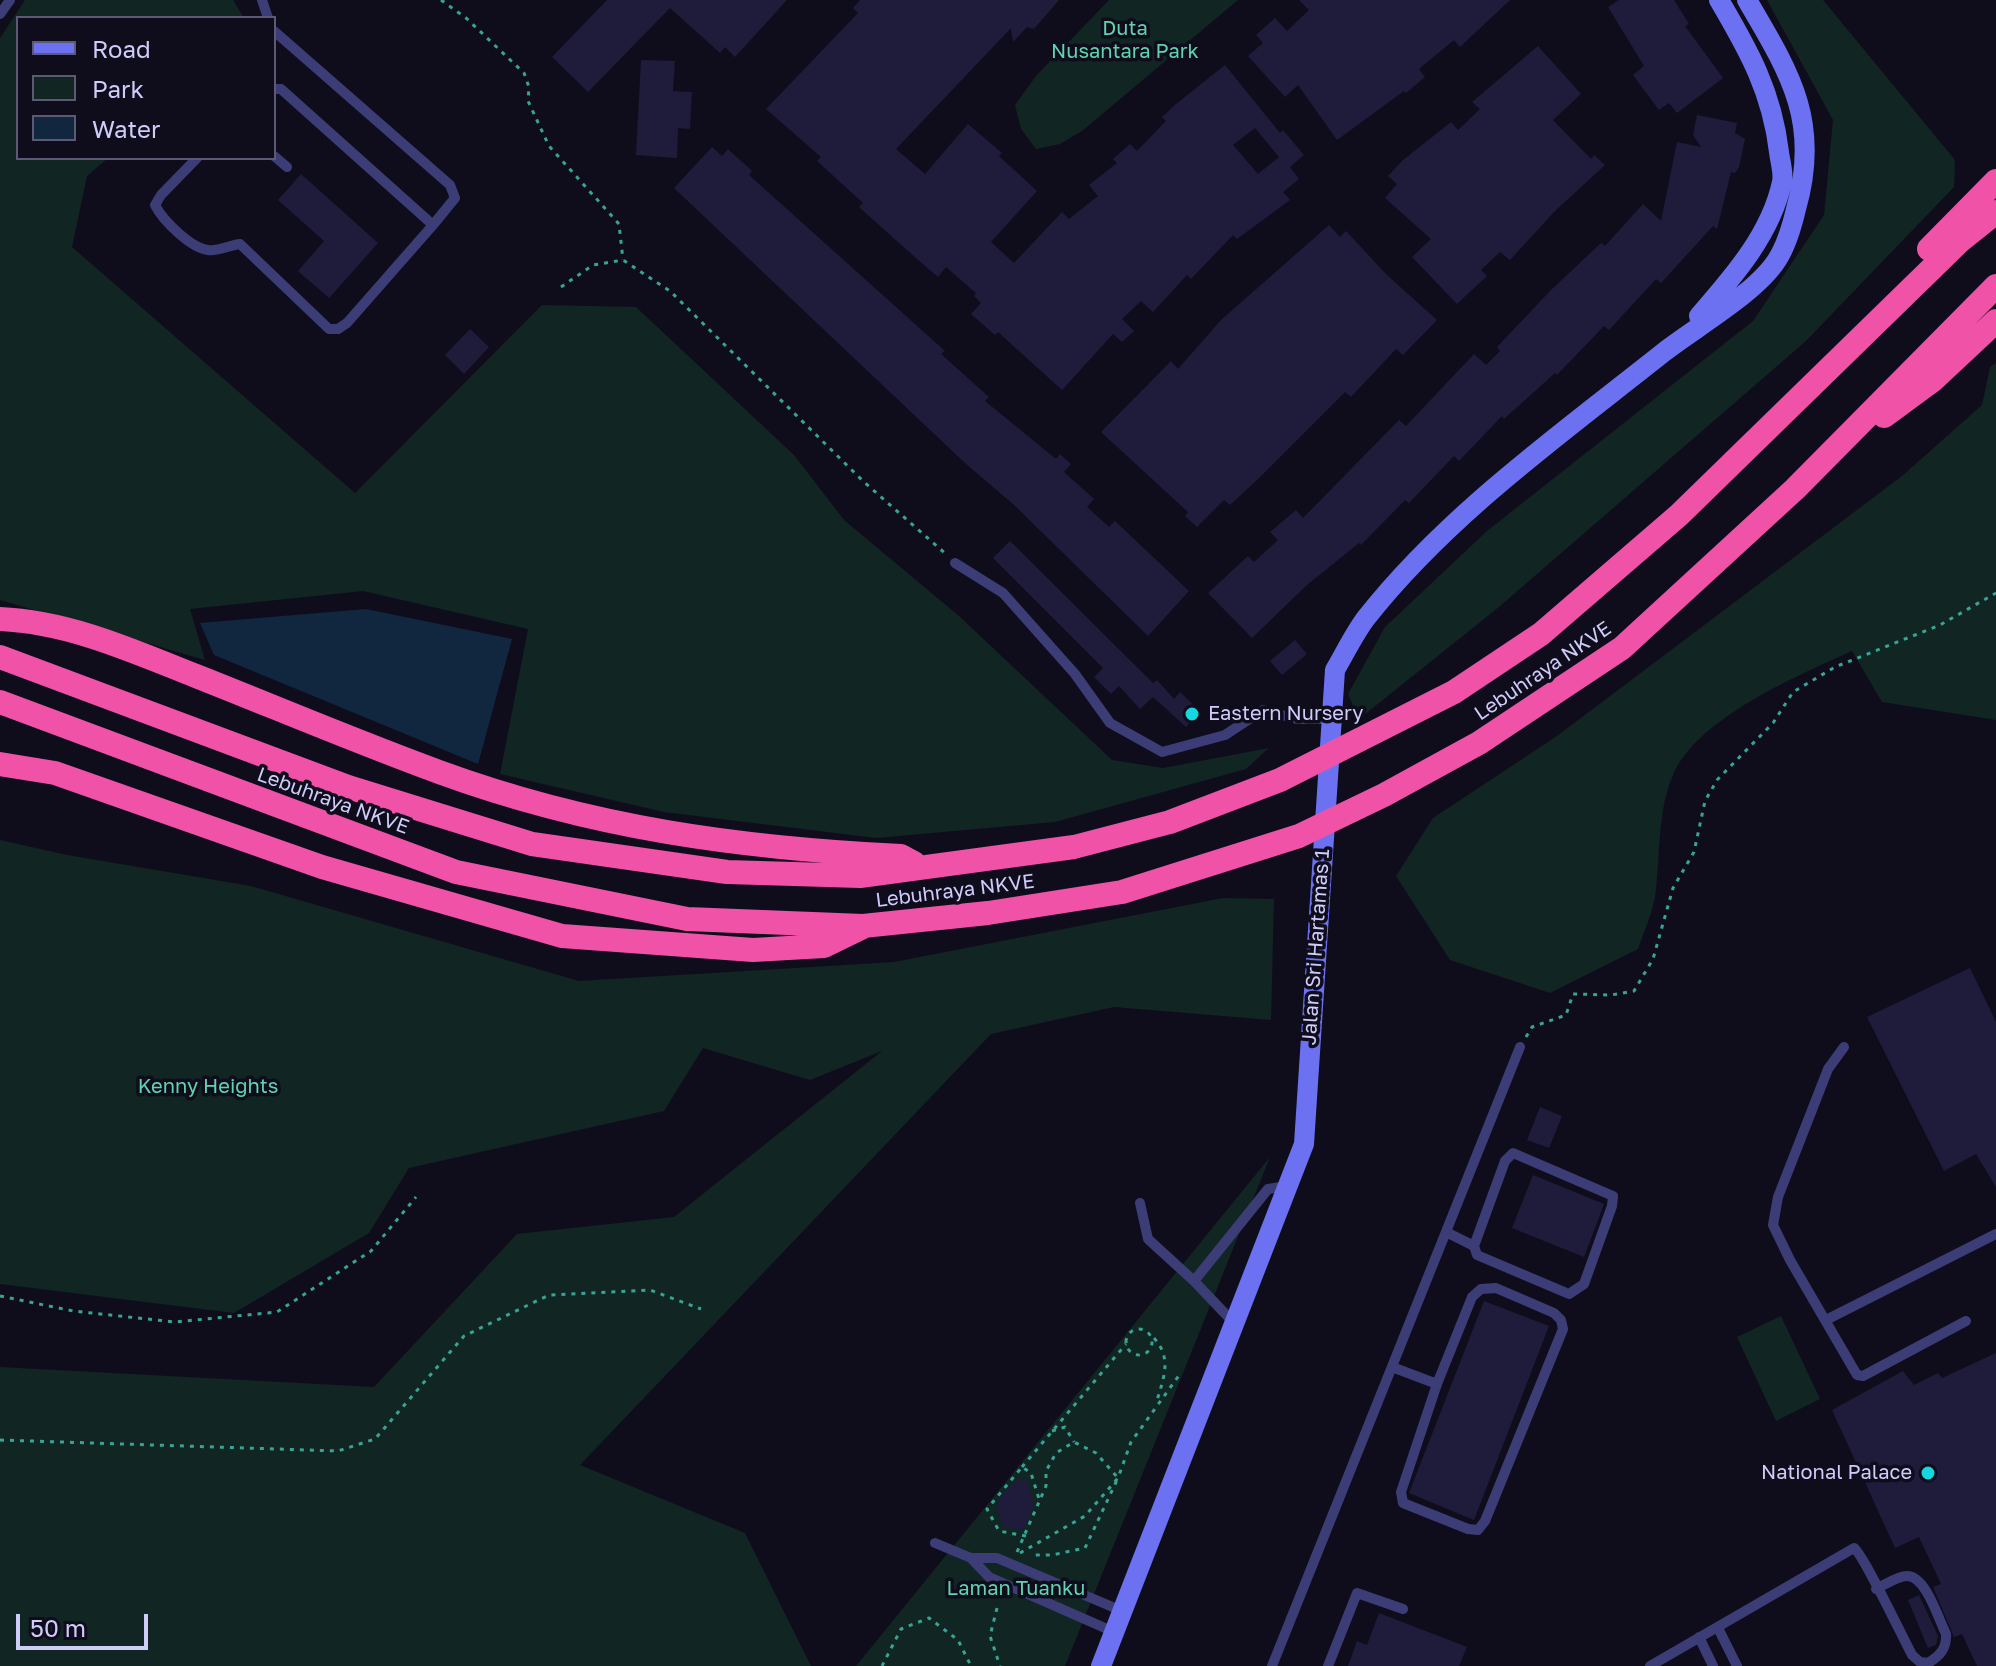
<!DOCTYPE html>
<style>
body{margin:0}
#map{position:relative;width:1996px;height:1666px;overflow:hidden;background:#0f0d1c;font-family:"Golos Text",sans-serif}
canvas{display:block}
.legend{position:absolute;left:16px;top:16px;width:260px;height:144px;box-sizing:border-box;background:#0f0d1c;border:2px solid #5c5975;margin:0;padding:10px 14px;list-style:none;font-size:24px;color:#cfccfa}
.legend li{display:flex;align-items:center;gap:16px;height:40px}
.legend b{width:40px;border:2px solid #5c5975}
.scale{position:absolute;left:16px;top:1614px;width:132px;height:36px;box-sizing:border-box;border:4px solid #cfccfa;border-top:0;padding-left:10px;font-size:24px;line-height:28px;white-space:nowrap;color:#cfccfa;-webkit-text-stroke:6px #0f0d1c;paint-order:stroke}
</style>
<div id="map">
<canvas width="1996" height="1666"></canvas>
<ul class="legend">
<li><b style="height:10px;background:#6c71f2"></b>Road</li>
<li><b style="height:22px;background:#112523"></b>Park</li>
<li><b style="height:22px;background:#112740"></b>Water</li>
</ul>
<div class="scale">50 m</div>
</div>
<script>
const context = document.querySelector('canvas').getContext('2d');
context.lineJoin = 'round';
function fillPath(path, color) { context.fillStyle = color; context.fill(path, 'evenodd'); }
function trace(path, color, width, dash) { context.strokeStyle = color; context.lineWidth = width; context.lineCap = dash ? 'butt' : 'round'; context.setLineDash(dash || []); context.stroke(path); }
function write(font, color, halo, rows, align = 'center') {
  context.font = font + ' "Golos Text",sans-serif'; context.lineWidth = 7; context.setLineDash([]); context.textBaseline = 'middle'; context.strokeStyle = halo; context.fillStyle = color; for (const [text, x, y, turn = 0] of rows) {
    context.save(); context.translate(x, y); context.rotate((+turn || 0) * Math.PI / 180); context.textAlign = isNaN(turn) ? turn : align; if (halo) context.strokeText(text, 0, 0); context.fillText(text, 0, 0); context.restore();
  }
}
const green = new Path2D(`
 M25,0H233L244,18H18V158H108L87,176L72,247L355,493L542,305L636,307L794,455L844,520L959,616L1112,760L1163,768L1269,748L1246,769L1055,822L876,838L664,812L500,774L528,629L363,591L190,609L205,660L0,600V38Z
 M1109,0H1238L1082,131L1060,144L1036,149L1021,129L1015,105L1036,76Z
 M1767,0H1823L1955,160L1954,187L1806,341L1499,607L1359,719L1348,694L1385,627L1487,531L1753,321L1824,215L1833,120Z
 M1996,363V720L1882,702L1852,651C1799,675 1697,718 1673,775C1658,809 1660,854 1656,890C1654,910 1644,931 1638,949L1550,993L1450,960L1396,876L1433,818L1557,736L1902,476L1982,405L1990,367Z
 M0,840L67,855L251,886L579,981L894,962L1223,898L1274,899L1271,1020L1114,1007L991,1034L580,1465L745,1533L811,1666H0V1367L374,1387L517,1234L674,1217L882,1051L810,1080L703,1048L664,1111L409,1168L369,1233L234,1313L0,1284Z
 M1270,1157L1065,1666H856Z
 M1781,1316L1820,1399L1776,1421L1737,1337Z`);
const water = new Path2D(`
 M366,609L512,639L478,764L214,655L200,623Z`);
const building = new Path2D(`
 M607,0H787L735,57L725,47L720,53L670,8L588,92L552,57Z
 M860,0H1059L1034,29L1027,27L1013,42L1011,28L896,149L925,174L968,124L1002,153L999,156L1037,191L991,242L1014,263L1062,212L1069,219L1098,196L1089,185L1117,163L1113,159L1130,144L1137,151L1166,121L1162,117L1176,104L1225,65L1280,133L1283,130L1304,155L1290,167L1299,179L1283,192L1290,200L1237,239L1233,235L1191,279L1187,275L1153,312L1141,301L1122,319L1134,331L1122,342L1113,334L1062,390L998,332L995,335L971,314L981,303L974,296L976,293L946,267L938,277L917,259L859,207L863,203L817,161L821,157L766,109L858,13L853,8ZM1255,128L1279,157L1258,174L1233,145Z
 M1299,0H1510L1460,47L1454,40L1419,69L1425,77L1406,93L1404,91L1337,140L1298,85L1285,97L1248,56L1263,43L1256,35L1275,18L1287,31L1309,10Z
 M1619,0H1674L1689,24L1685,26L1723,78L1677,113L1669,103L1659,110L1633,75L1644,66L1608,7Z
 M1538,46L1581,94L1553,120L1591,159L1594,155L1605,165L1555,211L1510,260L1500,252L1481,270L1487,276L1457,304L1412,257L1431,239L1385,198L1397,184L1388,176L1403,160L1451,122L1458,130L1480,109L1472,102Z
 M641,60L675,61L673,91L692,92L690,129L678,128L677,158L636,155Z
 M1697,115L1737,123L1735,133L1745,139L1739,167L1735,173L1731,172L1717,229L1713,226L1661,283L1656,279L1609,330L1604,326L1557,375L1555,373L1504,419L1502,416L1459,461L1454,456L1409,503L1405,500L1361,545L1359,543L1307,585L1252,638L1208,593L1248,556L1254,562L1278,540L1270,532L1296,510L1303,518L1399,420L1406,426L1474,354L1486,365L1500,351L1497,347L1551,290L1601,243L1605,246L1643,204L1661,221L1677,142L1701,147L1693,135Z
 M712,147L722,156L728,149L752,171L749,175L945,351L941,354L989,397L985,401L1056,459L1060,454L1071,464L1064,472L1094,499L1087,507L1109,527L1115,521L1189,591L1148,636L1014,505L965,463L674,188Z
 M301,174L378,243L329,298L298,271L324,241L278,200Z
 M1329,225L1340,237L1346,231L1387,275L1437,320L1403,355L1396,349L1351,397L1345,392L1258,479L1230,505L1224,500L1197,527L1185,516L1188,512L1101,432L1171,361L1178,369L1221,320Z
 M470,329L489,347L464,374L445,355Z
 M1010,541L1153,683L1157,680L1174,699L1180,692L1200,711L1186,727L1153,697L1140,709L1119,686L1111,694L1094,677L1103,668L993,558Z
 M1295,640L1307,654L1282,675L1270,661Z
 M1970,968L1996,1022V1187L1976,1154L1944,1171L1867,1017Z
 M1540,1107L1562,1116L1549,1148L1527,1140Z
 M1533,1175L1604,1204L1584,1257L1512,1228Z
 M1484,1301L1549,1326L1474,1520L1409,1493Z
 M1996,1353V1666H1977L1962,1634L1954,1637L1933,1587L1941,1584L1919,1537L1895,1548L1832,1410L1903,1371L1914,1385L1938,1373L1942,1378Z
 M1026,1478L1034,1505L1023,1530L1004,1527L996,1506L1003,1493L1016,1481Z
 M1919,1595L1938,1636L1936,1645L1928,1648L1908,1600Z
 M1379,1613L1467,1647L1459,1666H1348L1357,1641L1367,1645Z`);
const path = new Path2D(`
 M441,0L466,18L524,73L529,87L528,101L549,146L619,224L623,260
 M561,287L593,265L623,260L670,291L864,482L947,555
 M1526,1037L1532,1027L1566,1015L1573,994L1611,995L1634,991L1653,959L1673,888L1694,852L1705,801L1717,780L1773,723L1793,692L1835,667L1940,625L1996,593
 M0,1296L73,1311L175,1322L277,1312L371,1251L416,1197
 M1126 1342a13 13 0 1 1 26 0a13 13 0 1 1-26 0Z
 M1154,1338C1173,1359 1163,1379 1156,1404
 M1052,1431L1065,1427L1074,1442
 M0,1440L338,1451L375,1439L464,1336L549,1295L650,1290L701,1309
 M1022,1467L1126,1344
 M1026,1536L999,1531L987,1509L1022,1467L1031,1473L1039,1499
 M1017,1552L1046,1486V1471L1056,1453L1074,1442L1096,1453L1118,1478L1085,1548L1052,1555H1030
 M1020,1553L1085,1516L1118,1478L1131,1442L1180,1374
 M997,1608L990,1636L1000,1666
 M882,1666L901,1629L929,1618L958,1640L971,1666`);
const lane = new Path2D(`
 M262,0L268,18
 M0,14L10,0
 M274,31L450,185L455,198L433,225
 M274,156L287,167
 M197,158L161,195L155,205C163,221 191,248 208,250C217,252 230,245 240,244L329,329H338L347,323L433,225L281,89H274
 M955,563L1003,593L1075,674L1110,723L1162,752L1225,735L1263,710L1297,719H1332
 M1844,1047L1828,1069L1778,1197L1773,1225L1790,1260L1857,1375L1863,1376L1966,1321
 M1140,1203L1148,1239L1194,1281
 M1446,1232L1474,1246L1477,1255L1569,1294L1584,1284L1612,1206L1613,1196L1513,1153L1505,1161L1474,1246
 M1496,1288L1554,1313L1561,1320L1563,1329L1485,1521L1478,1530L1468,1529L1403,1503L1401,1492L1437,1384L1472,1297L1481,1289Z
 M1826,1320L1996,1234
 M1234,1323L1194,1281L1268,1189L1287,1186
 M1392,1367L1437,1384
 M935,1543L971,1558H997L1122,1611
 M971,1558L989,1577L1114,1632
 M1718,1628L1737,1666
 M1699,1637L1713,1666
 M1272,1666L1520,1047
 M1328,1666L1357,1593L1403,1609
 M1650,1666L1854,1548C1863,1554 1903,1638 1912,1655L1920,1662L1928,1663C1940,1656 1947,1648 1946,1634C1938,1618 1926,1576 1907,1576C1897,1576 1885,1585 1876,1589`);
const secondary = new Path2D(`
 M1699,316C1733,277 1771,234 1782,182C1784,173 1780,161 1779,152C1772,92 1749,51 1719,0
 M1101,1666L1304,1144L1335,670C1345,653 1354,634 1366,618C1448,514 1561,434 1664,352C1696,327 1756,293 1777,260C1786,246 1792,226 1796,209C1821,122 1790,73 1747,0`);
const highway = new Path2D(`
 M1929,249L1996,181
 M1884,416L1933,380L1996,321
 M0,619C69,622 133,651 196,676C277,708 357,742 439,772C592,828 740,848 901,856L914,863
 M0,657L348,787L532,844L727,872L860,876L1074,847L1170,822L1280,780L1454,692L1541,634L1679,515L1960,241L1996,212
 M0,702L456,872L687,919L863,926L988,913L1122,892L1299,836L1384,795L1479,743L1622,648L1795,489L1996,286
 M0,764L55,773L322,867L562,936L753,950L824,946L861,928`);
const markers = [
 [1192,714,8,"#14d7df"],
 [1928,1473,8,"#14d7df"]
];
const parkNames = [
 ["Duta",1125,29],
 ["Nusantara Park",1125,52],
 ["Kenny Heights",208,1087],
 ["Laman Tuanku",1016,1589]
];
const streetNames = [
 ["Lebuhraya NKVE",1543,671,-34],
 ["Lebuhraya NKVE",333,801,20],
 ["Lebuhraya NKVE",955,891,-7],
 ["Jalan Sri Hartamas 1",1316,947,-86]
];
const poiNames = [
 ["Eastern Nursery",1208,714],
 ["National Palace",1912,1473,"right"]
];
fillPath(green, '#112523');
fillPath(water, '#112740');
fillPath(building, '#1f1b3b');
trace(path, '#37a496', 3, [4, 6]);
trace(lane, '#3c3d77', 10);
trace(secondary, '#6c71f2', 20);
trace(highway, '#ef52a7', 24);
for (const [x, y, r, color] of markers) { const dot = new Path2D(); dot.arc(x, y, r, 0, 2 * Math.PI); context.fillStyle = color; context.fill(dot); trace(dot, '#0f0d1c', 3); }
write('20px', '#60d3af', '#0f0d1c', parkNames);
write('20px', '#cfccfa', '#0f0d1c', streetNames);
write('20px', '#cfccfa', '#0f0d1c', poiNames, 'left');
</script>
